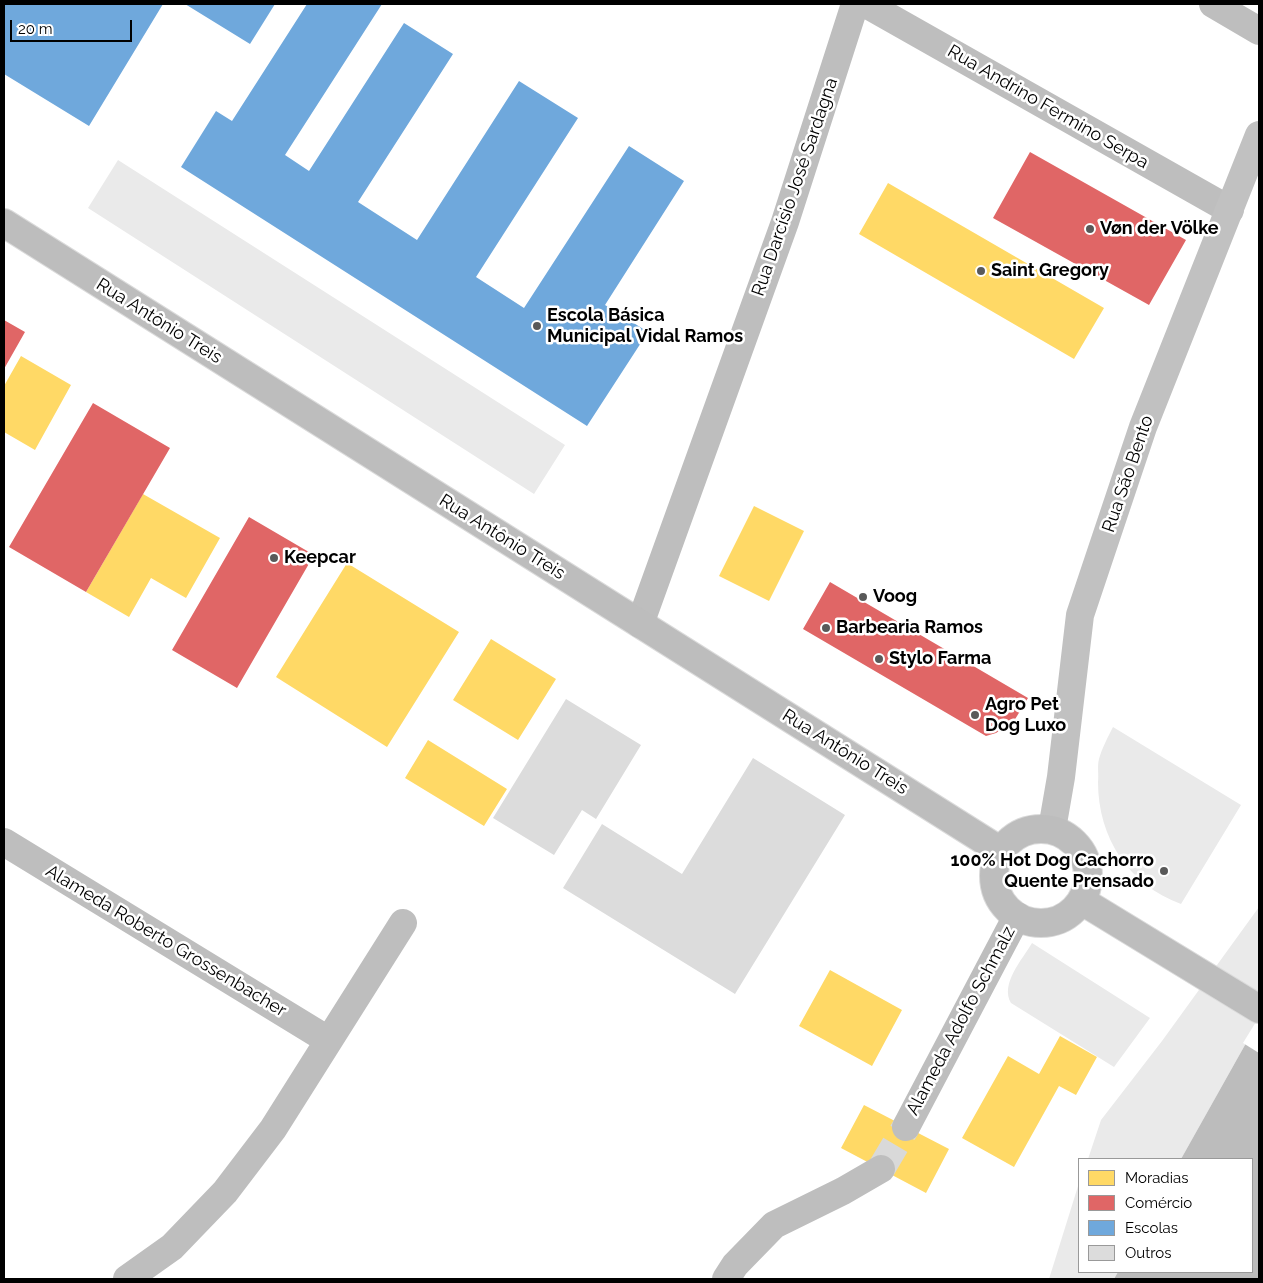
<!DOCTYPE html>
<meta charset="utf-8">
<style>
body{margin:0}
#map{position:relative;width:1263px;height:1283px;overflow:hidden;background:#fff;font-family:Raleway,sans-serif}
canvas{display:block}
.frame{position:absolute;inset:0;border:5px solid #000;pointer-events:none}
.legend{position:absolute;left:1078px;top:1158px;width:175px;height:115px;box-sizing:border-box;background:#fff;border:1px solid #999;margin:0;padding:6px 9px;list-style:none;font-size:15px;color:#000}
.legend li{display:flex;align-items:center;gap:10px;height:25px}
.legend b{width:25px;border:1px solid #999}
.scale{position:absolute;left:10px;top:20px;width:122px;height:22px;box-sizing:border-box;border:2px solid #000;border-top:0;padding-left:6px;font-size:15px;line-height:18px;white-space:nowrap;color:#000;-webkit-text-stroke:4px #fff;paint-order:stroke}
</style>
<div id="map">
<canvas width="1263" height="1283"></canvas>
<div class="frame"></div>
<ul class="legend">
<li><b style="height:14px;background:#ffd966"></b>Moradias</li>
<li><b style="height:14px;background:#e06666"></b>Comércio</li>
<li><b style="height:14px;background:#6fa8dc"></b>Escolas</li>
<li><b style="height:14px;background:#dcdcdc"></b>Outros</li>
</ul>
<div class="scale">20 m</div>
</div>
<script>
const context = document.querySelector('canvas').getContext('2d');
context.lineJoin = 'round';
function fillPath(path, color) { context.fillStyle = color; context.fill(path, 'evenodd'); }
function trace(path, color, width, dash) { context.strokeStyle = color; context.lineWidth = width; context.lineCap = dash ? 'butt' : 'round'; context.setLineDash(dash || []); context.stroke(path); }
function write(font, color, halo, rows, align = 'center') {
  context.font = font + ' Raleway,sans-serif'; context.lineWidth = 5; context.setLineDash([]); context.textBaseline = 'middle'; context.strokeStyle = halo; context.fillStyle = color; for (const [text, x, y, turn = 0] of rows) {
    context.save(); context.translate(x, y); context.rotate((+turn || 0) * Math.PI / 180); context.textAlign = isNaN(turn) ? turn : align; if (halo) context.strokeText(text, 0, 0); context.fillText(text, 0, 0); context.restore();
  }
}
const green = new Path2D(`
 M118,160L565,445L534,494L88,208Z
 M1113,727L1241,805L1181,904C1129,885 1098,838 1098,782C1099,775 1097,766 1099,759C1102,748 1108,737 1113,727Z
 M1259,907V1020L1181,1159H1088L1101,1120L1162,1041Z
 M1032,943L1150,1018L1114,1067L1011,1003C1000,984 1022,960 1032,943Z
 M1079,1183V1272H1118L1114,1279H1049Z`);
const water = new Path2D(`
 M1259,1020V1279H1114L1118,1272H1252V1159H1181Z`);
const pier = new Path2D(`
 M1259,1017V1053L1243,1043Z`);
const homes = new Path2D(`
 M888,183L1104,308L1074,359L859,234Z
 M21,356L71,385L35,450L4,432V386Z
 M143,494L220,538L186,598L151,578L129,617L86,592Z
 M754,506L804,531L769,601L719,576Z
 M347,563L459,632L387,747L276,677Z
 M491,639L556,679L518,740L453,700Z
 M428,740L507,789L484,826L405,778Z
 M830,970L902,1010L872,1066L799,1026Z
 M1060,1036L1097,1057L1076,1095L1059,1086L1014,1167L962,1138L1008,1056L1039,1074Z
 M864,1105L949,1149L926,1193L841,1148Z`);
const shops = new Path2D(`
 M1030,152L1186,240L1149,305L993,218Z
 M4,320L25,332L4,369Z
 M93,403L170,448L86,592L9,547Z
 M249,517L314,555L237,688L172,650Z
 M830,582L1028,698L1014,721L996,733L986,736L803,629Z`);
const schools = new Path2D(`
 M4,4H163L89,126L4,74Z
 M185,4H275L250,44Z
 M307,4H382L285,155L309,171L404,23L453,54L358,202L417,240L519,81L578,118L476,277L524,308L629,146L684,181L605,305L648,332L587,426L181,167L216,111L232,121Z`);
const building = new Path2D(`
 M566,699L641,745L596,819L582,810L554,855L493,818Z
 M753,758L845,815L735,994L563,888L602,824L682,874Z`);
const streetTunnel = new Path2D(`
 M881,1169L906,1127`);
const path = new Path2D(`
 M1084,844L1094,868`);
const street = new Path2D(`
 M866,4L1230,210
 M1213,4L1259,31
 M640,624L785,222L855,4
 M4,842L328,1040
 M906,1127L1017,916
 M127,1279L172,1247L225,1192L273,1129L403,923
 M726,1279L735,1265L774,1225L843,1191L881,1169`);
const secondary = new Path2D(`
 M1052,829L1061,777L1080,615L1143,427L1259,135`);
const primary = new Path2D(`
 M4,223L1001,851
 M994 876a47 47 0 1 1 94 0a47 47 0 1 1-94 0Z
 M1082,901L1259,1009`);
const markers = [
 [1090,229,5,"#595959"],
 [981,271,5,"#595959"],
 [537,326,5,"#595959"],
 [274,558,5,"#595959"],
 [863,597,5,"#595959"],
 [826,628,5,"#595959"],
 [879,659,5,"#595959"],
 [975,715,5,"#595959"],
 [1164,871,5,"#595959"]
];
const streetNames = [
 ["Rua Andrino Fermino Serpa",1048,107,30],
 ["Rua Darcísio José Sardagna",795,187,-71],
 ["Rua Antônio Treis",159,321,32],
 ["Rua São Bento",1128,474,-71],
 ["Rua Antônio Treis",502,537,32],
 ["Rua Antônio Treis",845,752,32],
 ["Alameda Roberto Grossenbacher",166,941,31],
 ["Alameda Adolfo Schmalz",961,1021,-62]
];
const poiNames = [
 ["Vøn der Völke",1100,229],
 ["Saint Gregory",991,271],
 ["Escola Básica",547,316],
 ["Municipal Vidal Ramos",547,337],
 ["Keepcar",284,558],
 ["Voog",873,597],
 ["Barbearia Ramos",836,628],
 ["Stylo Farma",889,659],
 ["Agro Pet",985,705],
 ["Dog Luxo",985,726],
 ["100% Hot Dog Cachorro",1154,861,"right"],
 ["Quente Prensado",1154,882,"right"]
];
fillPath(green, '#eaeaea');
fillPath(water, '#bcbcbc');
fillPath(pier, '#fff');
fillPath(homes, '#ffd966');
fillPath(shops, '#e06666');
fillPath(schools, '#6fa8dc');
fillPath(building, '#dcdcdc');
trace(streetTunnel, '#d9d9d9', 28, [28, 14]);
trace(primary, '#dbdbdb', 30);
trace(path, '#b8b8b8', 3, [1, 2.5]);
trace(street, '#bebebe', 28);
trace(secondary, '#c1c1c1', 28);
trace(primary, '#bdbdbd', 28);
for (const [x, y, r, color] of markers) { const dot = new Path2D(); dot.arc(x, y, r, 0, 2 * Math.PI); context.fillStyle = color; context.fill(dot); trace(dot, '#fff', 2); }
write('18px', '#000', '#fff', streetNames);
write('bold 18px', '#000', '#fff', poiNames, 'left');
</script>
